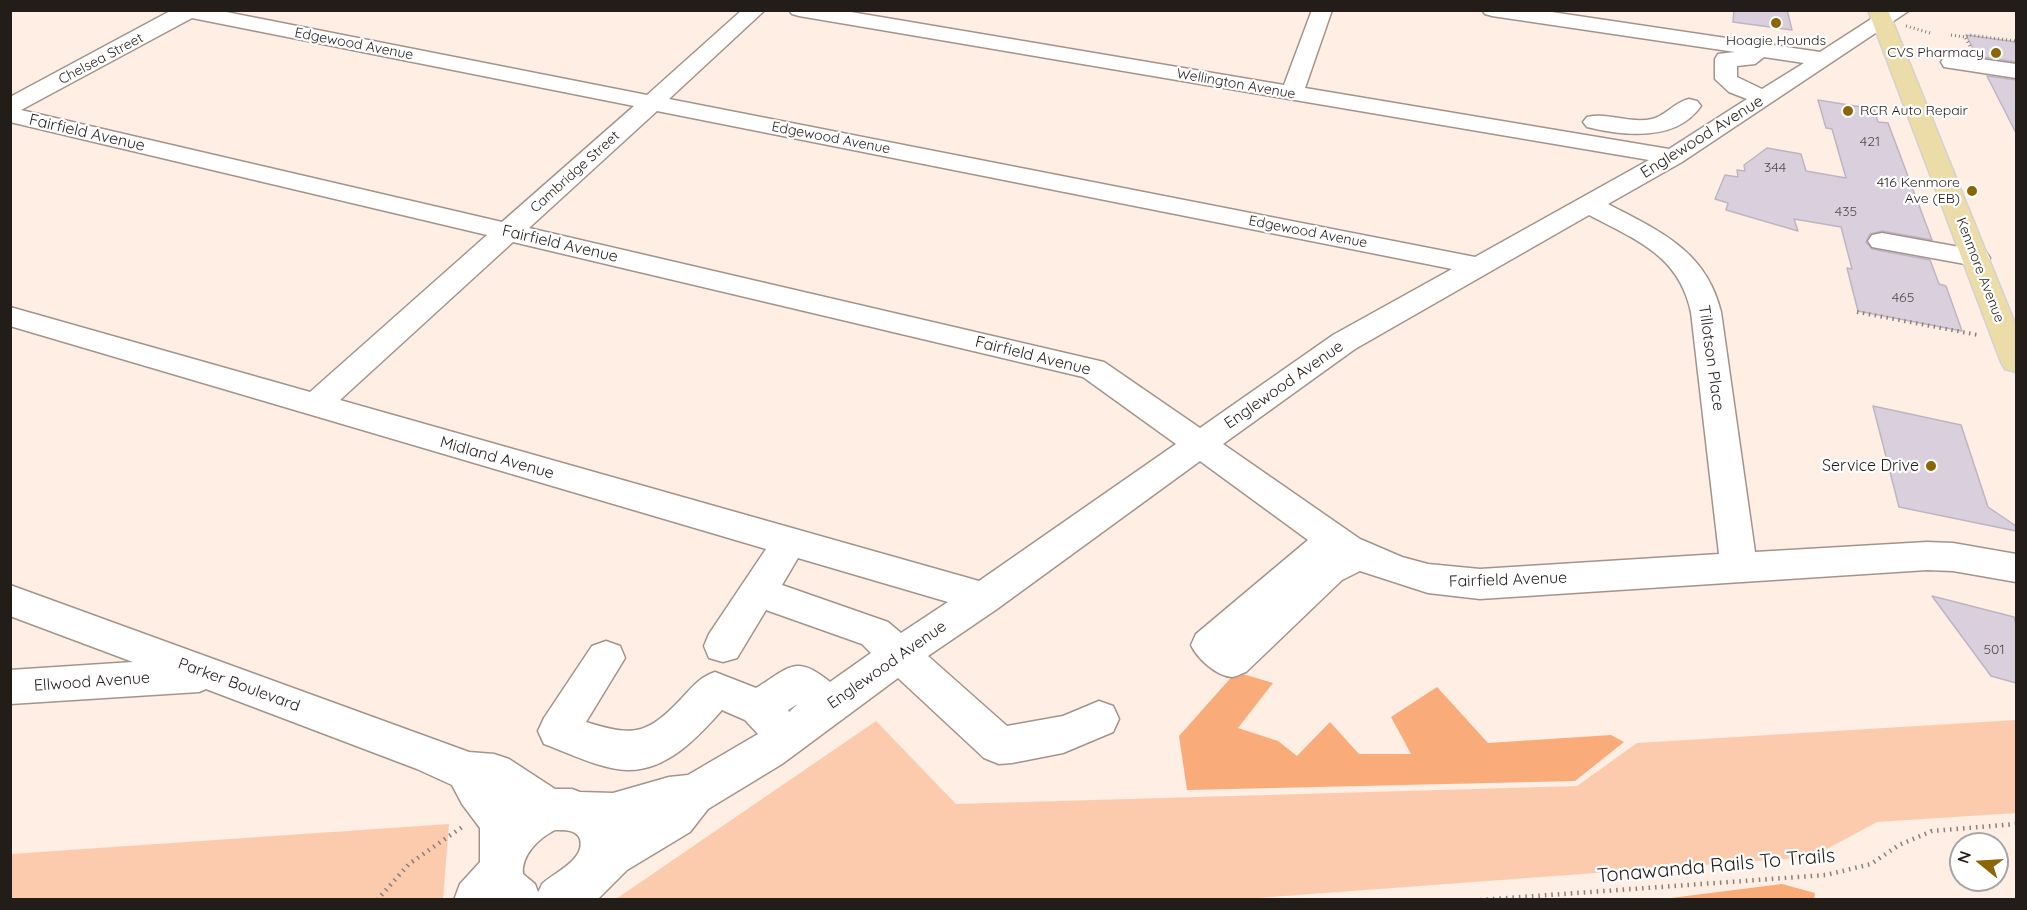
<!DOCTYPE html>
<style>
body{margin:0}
#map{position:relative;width:2027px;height:910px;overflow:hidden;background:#feeee4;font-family:Quicksand,sans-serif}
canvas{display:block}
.frame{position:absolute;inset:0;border:12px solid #231d1a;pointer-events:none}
.north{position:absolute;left:1949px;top:832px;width:60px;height:60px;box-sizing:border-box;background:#fff;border:2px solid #a7a5a3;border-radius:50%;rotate:288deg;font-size:16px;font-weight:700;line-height:24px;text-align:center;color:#231d1a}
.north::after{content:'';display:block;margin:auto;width:21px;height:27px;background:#8b6506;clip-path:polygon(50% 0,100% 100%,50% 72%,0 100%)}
</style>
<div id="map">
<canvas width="2027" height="910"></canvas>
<div class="frame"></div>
<div class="north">N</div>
</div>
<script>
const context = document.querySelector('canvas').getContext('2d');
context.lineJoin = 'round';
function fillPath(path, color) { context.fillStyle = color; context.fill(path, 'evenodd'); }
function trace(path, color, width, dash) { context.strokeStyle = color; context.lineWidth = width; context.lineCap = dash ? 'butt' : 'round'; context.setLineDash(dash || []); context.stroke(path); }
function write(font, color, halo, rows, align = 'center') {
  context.font = font + ' Quicksand,sans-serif'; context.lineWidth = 4.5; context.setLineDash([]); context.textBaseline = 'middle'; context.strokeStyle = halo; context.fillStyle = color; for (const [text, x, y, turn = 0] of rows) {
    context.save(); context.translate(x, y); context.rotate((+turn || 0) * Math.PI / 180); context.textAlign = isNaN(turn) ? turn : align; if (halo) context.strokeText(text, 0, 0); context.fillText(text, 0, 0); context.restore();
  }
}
const green = new Path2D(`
 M2016,720V813L1877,822L1812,857L1230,900L616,899L876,721L956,804L1577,786L1637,743Z
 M449,824L443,899H11V854Z`);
const forest = new Path2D(`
 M1236,672L1273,683L1238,728L1278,741L1297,756L1330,722L1359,754H1411L1391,717L1437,687L1488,743L1611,735L1624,742L1575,781L1187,790L1179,736Z
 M1782,884L1815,893L1814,899L1671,898Z`);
const building = new Path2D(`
 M1734,10H1787L1792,30L1733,22Z
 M1966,35L2016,42V62L1977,56Z
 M1987,76L2016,80V133Z
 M1818,100L1874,109L1878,122L1888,123L1932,240L1882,231L1870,234L1866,242L1872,249L1930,260L1939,284L1946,286L1962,331L1858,311L1847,268L1852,269L1841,227L1794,219L1798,231L1726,210L1728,203L1715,199L1725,175L1738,177L1737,170L1745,171L1744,165L1767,148L1801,154L1806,171L1846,178L1832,129L1826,128Z
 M1873,406L1961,425L1988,507L2016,526V531L1899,507Z
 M1932,596L2014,617L2016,625V683L1991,676Z`);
const pathFar2 = new Path2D(`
 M1996,10L1998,12
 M1906,26L1930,33
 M1951,35L1965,37
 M1970,46L1965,37L1970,35L2016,41`);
const pathFar1 = new Path2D(`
 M1857,312L1978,335`);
const path = new Path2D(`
 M377,900L409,864L465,825
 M1480,900L1826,875L1871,864L1899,845L1932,831L2016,824`);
const minor = new Path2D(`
 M172,10H216L647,95L742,10H765L669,99L1475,257L1649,160L799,16L792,14L789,10H839L1284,85L1312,10H1332L1305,88L1669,149L1747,99L1729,92L1715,79V59L1718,54L1735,52L1492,16L1485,14L1482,10H1538L1820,52L1885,10H1910L1682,162L1608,204C1659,231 1706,250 1721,312L1755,552L1927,542L1953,543L2016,554V582L1953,571L1927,570L1480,599L1428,593L1360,571L1342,580L1246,672C1242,673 1236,677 1232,677C1216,676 1197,658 1191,645L1196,634L1308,540L1200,461L997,609L928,656L1007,726L1063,716L1099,701L1113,706L1119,719L1113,732L1063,753L1012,763L999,764L984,758L898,678L782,764L708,809L690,832L627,870L597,900H454L460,884L480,862V828L462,804L452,785L417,769L206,689L199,692L10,704V670L133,662L10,616V585L469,752L494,754L509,759L555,789H572L580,792L613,793L669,777L688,775L758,734L745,720L722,710C698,737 667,771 627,770C600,769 569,753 544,744L538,731L544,718L592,646L606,641L620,646L625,658L586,722C634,737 647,735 682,698C693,686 700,677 715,672L756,688C790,667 796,654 830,682L871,653L862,644L766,610L737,658L723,662L709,658L704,646L709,634L766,549L10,326V307L310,392L487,235L10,122V97ZM192,18L634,106L502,222L21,110ZM1764,57L1804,63L1762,89L1737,77V66L1755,64ZM657,111L1452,269L1333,335L1200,428L1104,362L529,228ZM1589,215C1636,240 1679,255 1691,312L1719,554L1480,569L1428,564L1402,557L1360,539L1223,444L1355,349ZM513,242L1083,377L1176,444L979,581L340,400ZM798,558L948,602L901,633L888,622L782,585ZM798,704L789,712L788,710ZM555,830C564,830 576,829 580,839C586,860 553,873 542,884C542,884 539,891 538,892L535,884L523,874C521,855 539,838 555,830Z
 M1952,55L2016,64V78L1944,67L1941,62L1944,57Z
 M1689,99L1697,101L1701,106C1676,142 1624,136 1587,127L1583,122L1587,117C1608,112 1630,124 1652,119C1665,116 1675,102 1689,99Z
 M1882,233L1976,250L1986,252L1990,258L1986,264L1976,266L1872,247L1868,241L1872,235Z`);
const major = new Path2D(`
 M1868,10H1888L2016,326V372L2005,369L2001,362Z`);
const markers = [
 [1776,23,6,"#8b6506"],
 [1996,53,6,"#8b6506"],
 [1848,111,6,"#8b6506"],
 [1972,191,6,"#8b6506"],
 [1931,466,6,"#8b6506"]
];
const farPoinames = [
 ["Hoagie Hounds",1776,41,"center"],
 ["CVS Pharmacy",1984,53],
 ["RCR Auto Repair",1860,111,"left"],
 ["416 Kenmore",1960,183],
 ["Ave (EB)",1960,199]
];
const farStreetnames = [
 ["Edgewood Avenue",354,44,11],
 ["Chelsea Street",101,59,-28],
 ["Wellington Avenue",1236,84,10],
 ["Edgewood Avenue",831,138,11],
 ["Cambridge Street",575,172,-42],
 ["Edgewood Avenue",1308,232,11],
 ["Kenmore Avenue",1980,270,69]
];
const numberNames = [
 ["421",1870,142],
 ["344",1775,168],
 ["435",1846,212],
 ["465",1903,298],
 ["501",1994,650]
];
const streetNames = [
 ["Fairfield Avenue",87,133,13],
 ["Englewood Avenue",1702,137,-32],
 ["Fairfield Avenue",560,244,13],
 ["Fairfield Avenue",1033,356,14],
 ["Tillotson Place",1711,358,82],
 ["Englewood Avenue",1284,385,-35],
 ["Midland Avenue",497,458,16],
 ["Fairfield Avenue",1508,580,-2],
 ["Englewood Avenue",887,665,-35],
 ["Ellwood Avenue",92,682,-4],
 ["Parker Boulevard",239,685,20]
];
const poiNames = [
 ["Service Drive",1919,466]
];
const nearStreetnames = [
 ["Tonawanda Rails To Trails",1716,866,-5]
];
fillPath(green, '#fccbad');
fillPath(forest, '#f9ab7a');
fillPath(building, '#dad0dd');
trace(building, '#bfb5c2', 1.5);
trace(minor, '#a3948b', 3);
trace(major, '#d3d2d1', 3);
trace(pathFar2, '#8a7f79', 3, [1, 3]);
trace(pathFar1, '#8a7f79', 4, [1.5, 4.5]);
trace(path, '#8a7f79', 4.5, [1.5, 5]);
fillPath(minor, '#fff');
fillPath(major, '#ecdda8');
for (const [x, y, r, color] of markers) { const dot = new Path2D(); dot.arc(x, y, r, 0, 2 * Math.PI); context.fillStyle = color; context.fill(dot); trace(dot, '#fff', 2); }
write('14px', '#231d1a', '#fff', farPoinames, 'right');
write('14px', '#231d1a', '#fff', farStreetnames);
write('14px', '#514a4b', null, numberNames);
write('16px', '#231d1a', '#fff', streetNames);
write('16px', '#231d1a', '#fff', poiNames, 'right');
write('20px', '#231d1a', '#fff', nearStreetnames);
</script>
